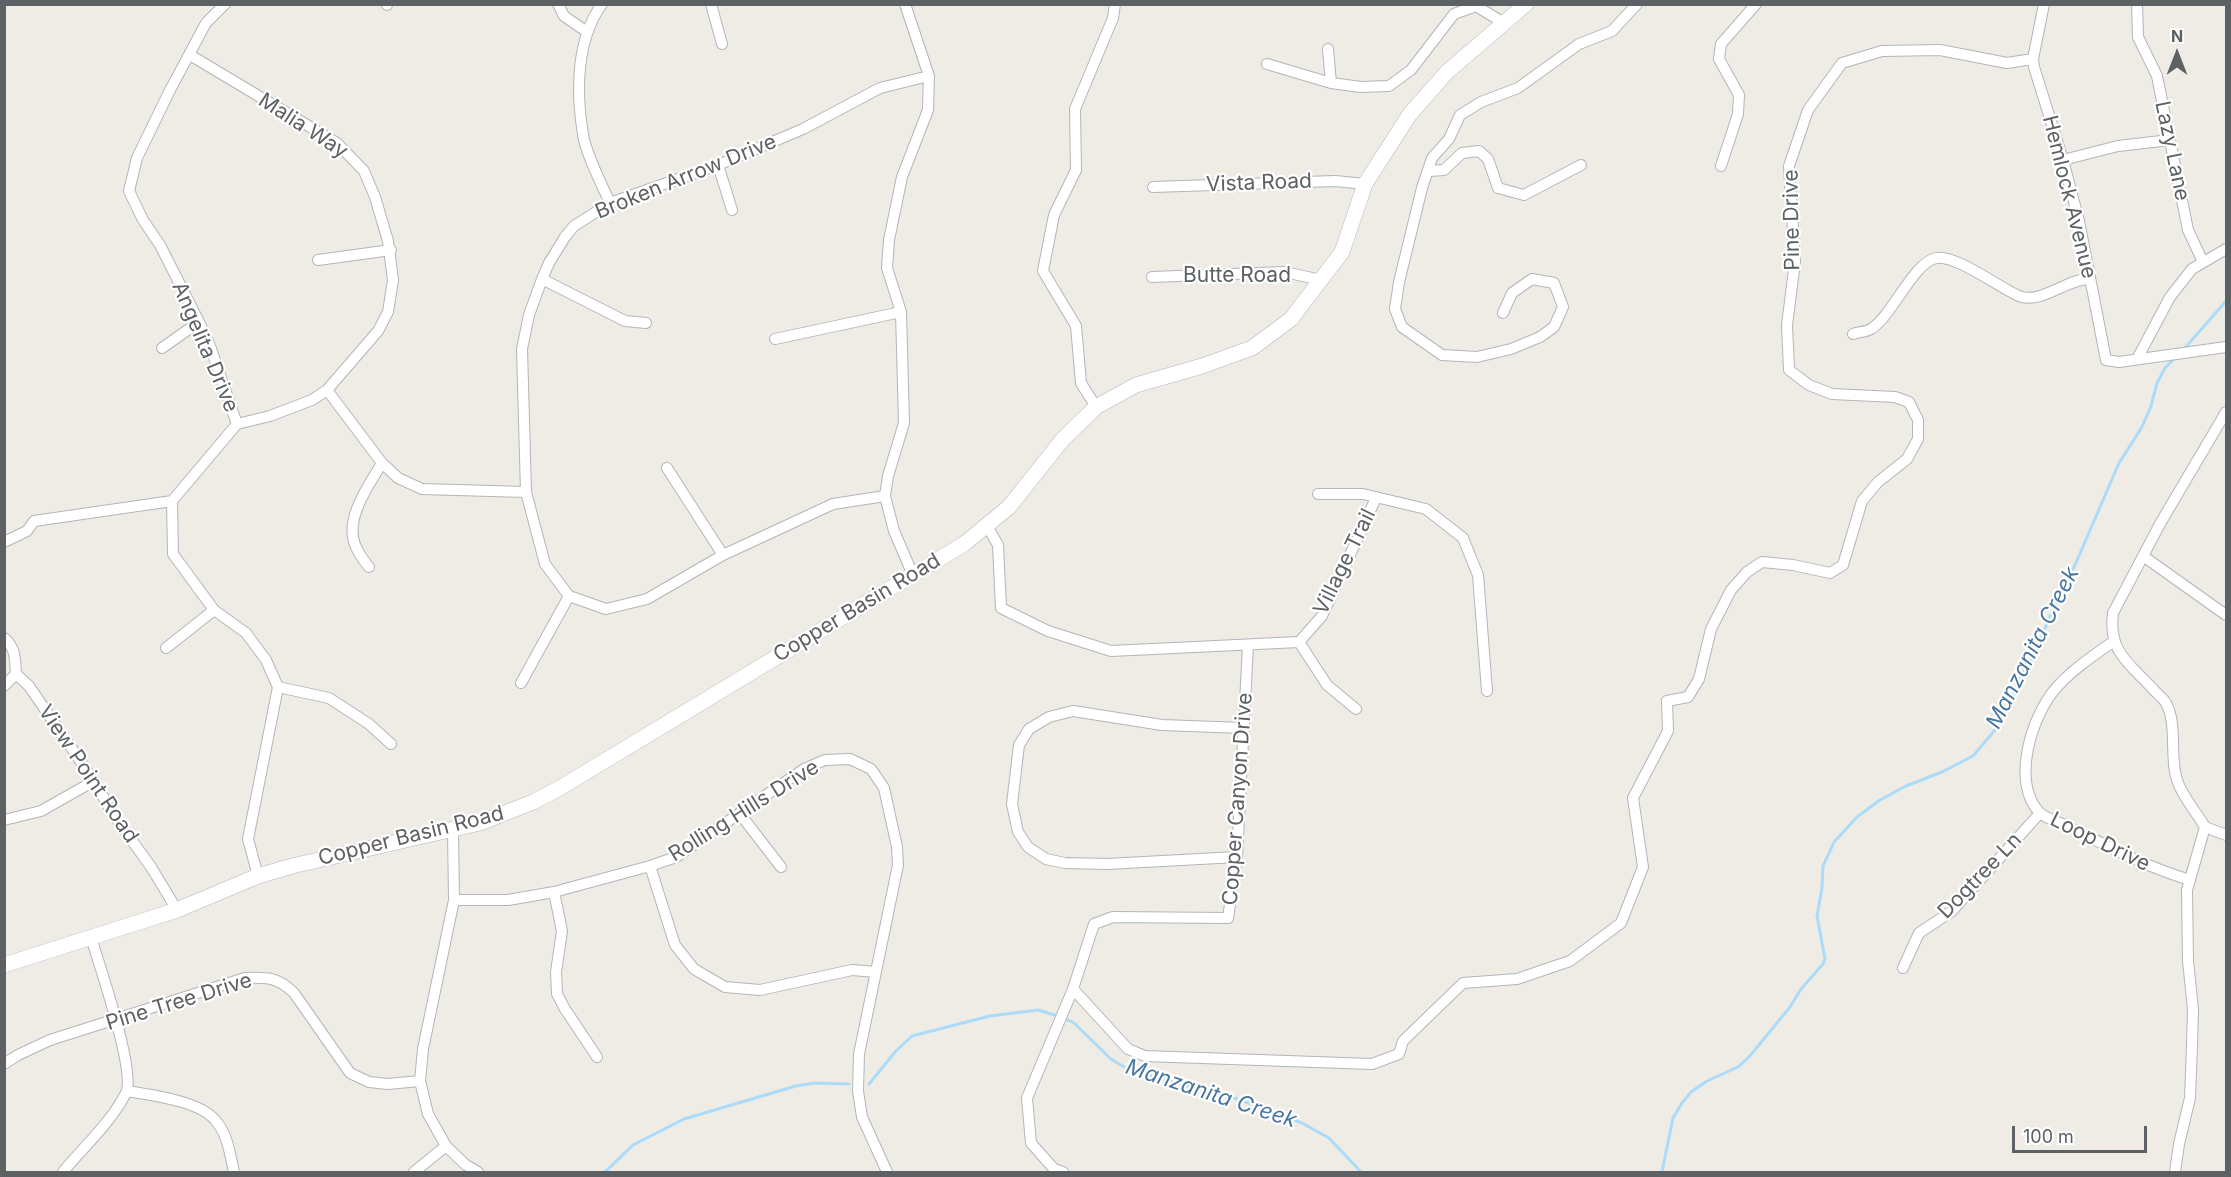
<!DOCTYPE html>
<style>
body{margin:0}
#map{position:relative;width:2231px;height:1177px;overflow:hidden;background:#eeece5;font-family:Inter,sans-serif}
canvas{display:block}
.frame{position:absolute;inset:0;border:6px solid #5d6164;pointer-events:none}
.north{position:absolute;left:2147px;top:24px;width:60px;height:60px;-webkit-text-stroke:4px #fff;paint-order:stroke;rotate:0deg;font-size:16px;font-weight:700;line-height:24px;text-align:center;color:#5d6164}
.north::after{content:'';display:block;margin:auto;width:21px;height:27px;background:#5d6164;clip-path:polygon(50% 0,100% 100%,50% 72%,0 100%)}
.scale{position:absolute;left:2012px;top:1126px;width:135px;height:27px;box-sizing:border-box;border:3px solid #5d6164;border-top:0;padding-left:8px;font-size:18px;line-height:21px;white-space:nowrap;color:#5d6164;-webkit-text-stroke:4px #fff;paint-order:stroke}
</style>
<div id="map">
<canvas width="2231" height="1177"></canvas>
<div class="frame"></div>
<div class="north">N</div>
<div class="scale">100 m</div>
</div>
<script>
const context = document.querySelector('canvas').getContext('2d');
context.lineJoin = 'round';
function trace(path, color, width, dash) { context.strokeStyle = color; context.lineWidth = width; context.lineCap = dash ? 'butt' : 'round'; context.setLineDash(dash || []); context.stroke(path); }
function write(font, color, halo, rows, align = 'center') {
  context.font = font + ' Inter,sans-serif'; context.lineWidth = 4.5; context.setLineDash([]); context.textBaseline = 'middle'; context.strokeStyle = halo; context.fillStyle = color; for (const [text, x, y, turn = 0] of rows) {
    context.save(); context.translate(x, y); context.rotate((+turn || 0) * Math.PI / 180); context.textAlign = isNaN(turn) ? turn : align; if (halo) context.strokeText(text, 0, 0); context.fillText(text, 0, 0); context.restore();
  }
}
const stream = new Path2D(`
 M2184,349L2226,301
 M1064,1018L1074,1023L1111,1059L1131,1071L1238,1099L1302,1123L1329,1138L1361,1172
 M869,1084L896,1051L912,1036L990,1016L1038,1010L1058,1016
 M605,1172L633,1145L684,1119L796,1086L815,1083L849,1084
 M1662,1172L1673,1118L1682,1103L1691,1092L1707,1081L1738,1067L1749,1057L1790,1007L1801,989L1823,964L1825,959L1817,916L1822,888L1823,866L1834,842L1857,817L1880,800L1906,786L1942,772L1973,756L1995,730L2007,711L2019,681L2037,649L2048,621L2075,565L2119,463L2142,427L2151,406L2157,383L2165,368L2175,358`);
const street = new Path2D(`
 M225,4L206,23L170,90L137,158L129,191L143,220L160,245L199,322L210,346L237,424L172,501L173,554L214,610L246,633L266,660L278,687L248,839L258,876
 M387,4V5
 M558,4L564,16L587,32
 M602,4C576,40 576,92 583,134C585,152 602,185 610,203
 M711,4L722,44
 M905,4L929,76L928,110L902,177L889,240L887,268L901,312L904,423L888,476L885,496L894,531L913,575
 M2044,4L2033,59L2034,67L2063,160L2079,221L2106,360L2119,362L2226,347
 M2137,4L2138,37L2157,76L2188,230L2203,262
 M1328,49L1331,83
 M190,55L337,143L364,171L375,197L388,241L393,280L388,312L378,331L327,390L312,400L270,416L237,424
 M1267,64L1331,83L1361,87L1389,86L1411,70L1454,14L1476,6L1504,23
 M2063,160L2118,146L2170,140
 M718,165L732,210
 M1721,166L1738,114L1739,95L1719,59L1721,44L1756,4
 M1429,171L1444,170L1462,153L1479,151L1488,159L1498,188L1524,195L1581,165
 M1153,187L1335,181L1365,184
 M318,260L391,250
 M1152,277L1285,272L1321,280
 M542,279L625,321L646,323
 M1503,313L1512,293L1532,279L1554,283L1563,307L1554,327L1540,337L1511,349L1477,357L1442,355L1402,327L1395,309L1399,282L1422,188L1432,158L1449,139L1460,115L1481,102L1518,88L1579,44L1612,31L1637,4
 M1853,334C1858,332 1866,332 1871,329C1893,315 1913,263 1936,258C1955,254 2000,288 2019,296C2039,305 2067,279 2089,279
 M775,339L901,312
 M162,348L199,322
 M2137,359L2170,297L2192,269L2226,249
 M327,390L382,463L398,478L422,489L526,492
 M1096,407L1081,383L1076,326L1043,271L1054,215L1076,170L1075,109L1113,18L1115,4
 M667,468L723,555
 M1318,494H1363L1426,509L1463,538L1478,575L1487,691
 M987,526L998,545L1001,608L1048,631L1111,651L1299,642L1322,616L1376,498
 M4,542L27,531L34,521L172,501
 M2143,556L2226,615
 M369,567C364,561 359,554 356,547C343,520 369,485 382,463
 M569,596L545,564L526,492L522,349L529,315L542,279L549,263L565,237L574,226L610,203L718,165L803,129L880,88L929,76
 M569,596L606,609L647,599L723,555L833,504L885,496
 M4,638C16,647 15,661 16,674L29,686L94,781L113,814L151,867L177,910
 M2114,641C2094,655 2073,669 2057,687C2032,714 2010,783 2040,813C2047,819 2061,823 2069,827C2109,847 2147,867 2190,880
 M1299,642L1327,685L1356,709
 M166,648L214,610
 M521,683L569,596
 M4,686L16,674
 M278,687L329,698L369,724L391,744
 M740,814L781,867
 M4,820L41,811L94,781
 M2205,827L2226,835
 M453,830L454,900L423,1049L420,1081L428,1114L446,1146L466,1165L478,1172
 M1237,857L1107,864L1065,863L1046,859L1028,847L1018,832L1012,804L1019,745L1029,729L1049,717L1073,711L1162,725L1244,728
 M650,866L675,945L694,969L725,987L760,990L852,970L876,972
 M554,892L562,931L556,972L557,994L565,1009L597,1057
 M454,900H508L554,892L650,866L676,857L804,769L825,760L850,759L871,769L884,788L897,847L898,865L859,1054L858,1091L862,1117L887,1172
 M1903,968L1919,933L1952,911L2040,813
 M1073,989L1128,1049L1145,1056L1372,1064L1399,1054L1403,1041L1463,983L1517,979L1570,961L1621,923L1643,867L1633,798L1668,731L1667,701L1688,697L1699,679L1711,629L1731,590L1747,572L1762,562L1793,565L1830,573L1843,565L1862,501L1878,482L1907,459L1918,439V420L1909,402L1895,397L1832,394L1809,385L1789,370L1787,325L1795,262L1789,166L1808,110L1842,63L1882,51L1940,50L2007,63L2033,59
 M4,1064L18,1055L50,1040L245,978C267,977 278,977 294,993L350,1073L369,1082L387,1084L420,1081
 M127,1091C151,1095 200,1101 215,1120C228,1134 230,1155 234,1172
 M63,1172C84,1146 110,1124 126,1093C136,1071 99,965 91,937
 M414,1172L446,1146
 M1063,1172L1054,1169L1031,1143L1027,1098L1073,989L1094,924L1113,917L1228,918L1237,857L1248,645
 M2175,1172L2179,1144L2190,1098L2192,1046L2193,1009L2188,961L2187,890L2205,827C2197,813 2182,796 2177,780C2169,756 2178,726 2166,703C2163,698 2157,694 2153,689C2129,663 2108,652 2113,613L2161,522L2226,412`);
const secondary = new Path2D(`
 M4,965L177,910L258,876L292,866L480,823L533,802L558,789L964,544L1009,507L1063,439L1096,407L1136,385L1202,366L1252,348L1291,319L1342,252L1365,184L1410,114L1447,72L1526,4`);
const streetNames = [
 ["Malia Way",303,126,33],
 ["Lazy Lane",2172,151,78],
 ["Broken Arrow Drive",686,177,-22],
 ["Vista Road",1259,183,-2],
 ["Hemlock Avenue",2069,197,76],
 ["Pine Drive",1792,220,-91],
 ["Butte Road",1237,276],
 ["Angelita Drive",205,347,67],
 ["Village Trail",1345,562,-64],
 ["Copper Basin Road",857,608,-31],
 ["View Point Road",88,774,56],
 ["Copper Canyon Drive",1238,799,-86],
 ["Rolling Hills Drive",744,811,-32],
 ["Copper Basin Road",411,836,-14],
 ["Loop Drive",2100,842,26],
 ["Dogtree Ln",1980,876,-46],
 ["Pine Tree Drive",179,1002,-17]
];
const waterNames = [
 ["Manzanita Creek",2033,648,-63],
 ["Manzanita Creek",1211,1094,18]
];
trace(stream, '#abdbf8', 3);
trace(street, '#b2b6b9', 12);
trace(secondary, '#b2b5b9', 16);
trace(street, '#fff', 10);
trace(secondary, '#fff', 15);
write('21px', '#5d6164', '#fff', streetNames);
write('italic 22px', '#4777a1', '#fff', waterNames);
</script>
